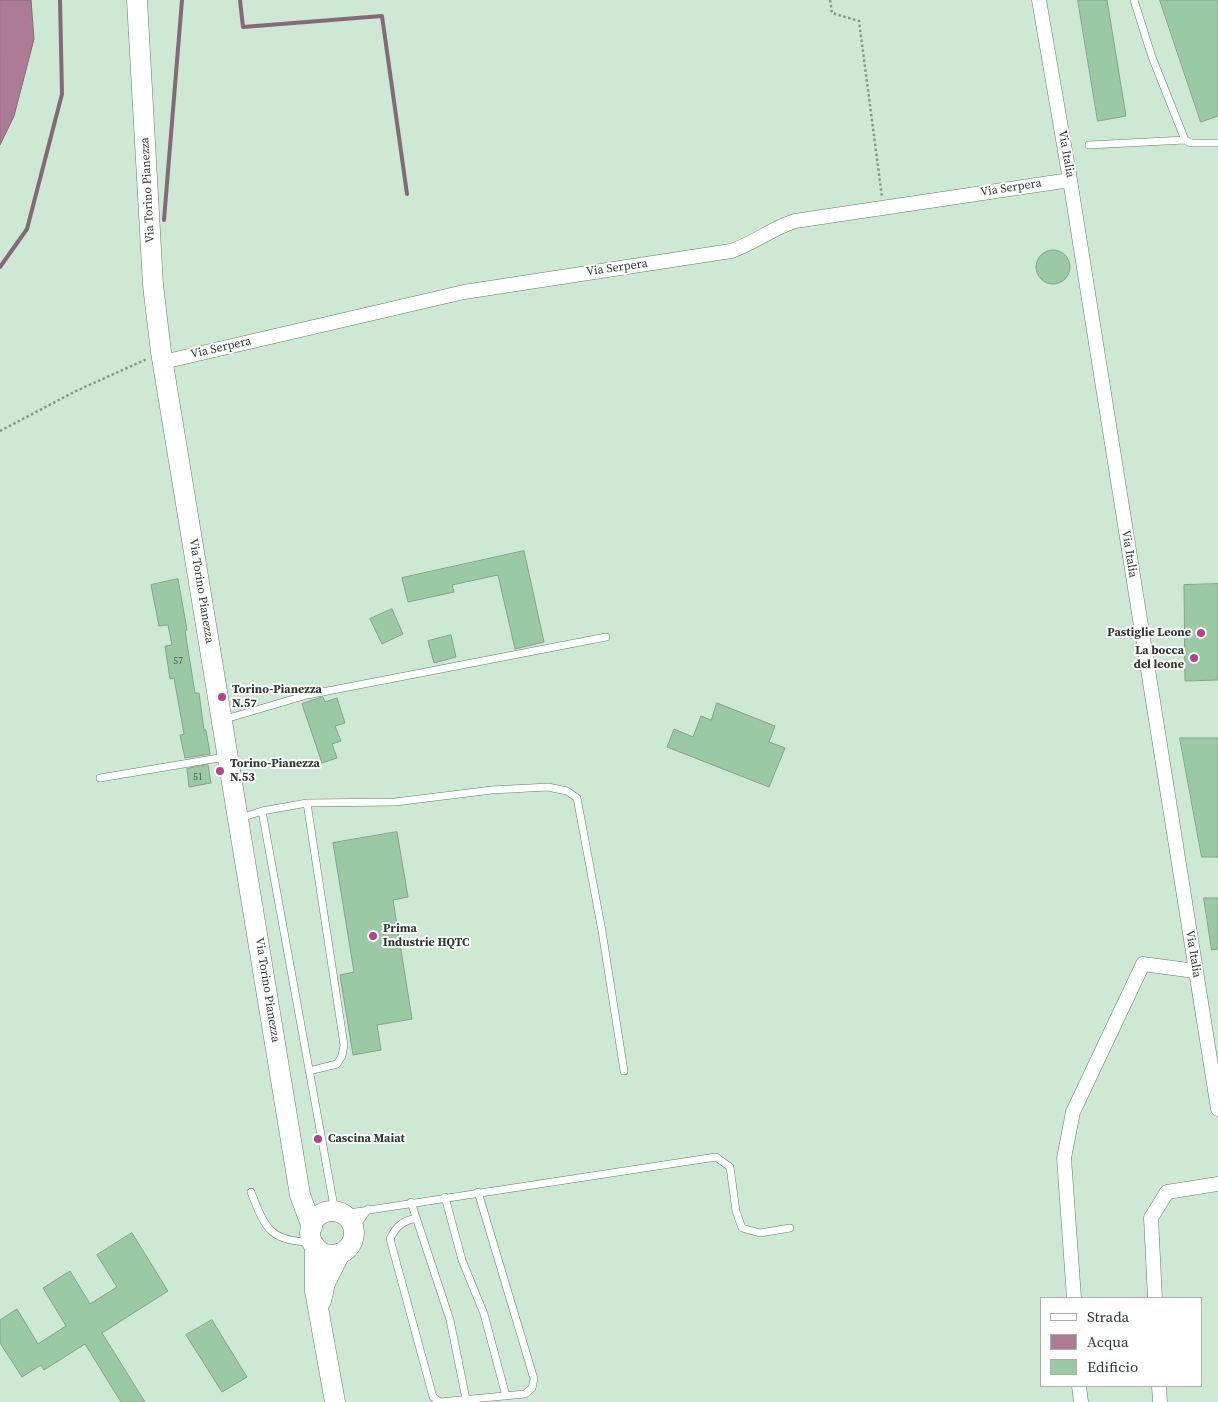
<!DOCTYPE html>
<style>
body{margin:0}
#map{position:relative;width:1218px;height:1402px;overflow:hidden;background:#cee9d3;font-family:"Source Serif 4",serif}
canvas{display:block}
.legend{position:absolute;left:1040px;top:1297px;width:162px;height:90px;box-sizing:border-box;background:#fff;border:1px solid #acb0ad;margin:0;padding:6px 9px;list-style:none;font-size:15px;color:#2f3931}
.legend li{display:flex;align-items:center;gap:10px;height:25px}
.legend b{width:25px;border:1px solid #acb0ad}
</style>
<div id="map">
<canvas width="1218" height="1402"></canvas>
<ul class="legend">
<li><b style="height:6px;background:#fff"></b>Strada</li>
<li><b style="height:14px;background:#ae7b96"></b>Acqua</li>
<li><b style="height:14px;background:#9acaa4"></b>Edificio</li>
</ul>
</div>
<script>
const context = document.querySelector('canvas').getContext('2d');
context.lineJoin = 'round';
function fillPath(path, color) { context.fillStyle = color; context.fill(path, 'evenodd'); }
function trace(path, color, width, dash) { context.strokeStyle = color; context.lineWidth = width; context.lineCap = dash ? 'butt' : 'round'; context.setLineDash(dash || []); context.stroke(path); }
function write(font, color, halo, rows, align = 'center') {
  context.font = font + ' "Source Serif 4",serif'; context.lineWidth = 4; context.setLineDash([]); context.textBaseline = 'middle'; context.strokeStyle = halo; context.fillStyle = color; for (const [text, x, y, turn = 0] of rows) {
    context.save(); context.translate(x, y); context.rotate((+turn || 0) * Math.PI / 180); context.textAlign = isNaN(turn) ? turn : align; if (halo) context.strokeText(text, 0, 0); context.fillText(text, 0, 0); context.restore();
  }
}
const water = new Path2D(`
 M0,0H31L34,39L14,116L0,145Z`);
const stream = new Path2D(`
 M240,0L243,27L382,16L407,194
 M164,220L182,0
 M0,267L27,229L62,94L60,0`);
const building = new Path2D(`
 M1078,0H1107L1126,116L1098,121Z
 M1160,0H1218V116L1201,122Z
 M1036 267a17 17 0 1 1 34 0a17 17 0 1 1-34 0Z
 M524,551L544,642L515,649L498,575L452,585L454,592L408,602L402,578Z
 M178,579L187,630L185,631L195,693H199L204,730H206L210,754L185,758L180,735L184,734L174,678L170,679L165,646L172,645L168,625L159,626L151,585Z
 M1218,584V680L1185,681L1184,585Z
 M392,609L403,634L382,644L370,619Z
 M451,635L456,657L434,663L428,641Z
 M323,697L325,702L337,698L345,723L335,726L341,741L332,744L337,758L322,763L302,704Z
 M717,703L775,726L769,742L785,748L769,787L667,747L674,729L693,737L701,716L711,720Z
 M1180,738H1218V857H1202Z
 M208,765L211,783L189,787L187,769Z
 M397,832L408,897L393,900L412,1019L377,1025L381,1050L353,1055L340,975L354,972L333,843Z
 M1204,898H1218V949L1212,950Z
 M132,1233L168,1291L102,1333L145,1402H121L85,1344L44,1370L41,1365L22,1377L0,1343V1320L17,1309L38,1344L66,1326L43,1288L70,1271L90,1304L117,1287L97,1255Z
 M212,1320L247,1377L222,1392L186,1335Z`);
const path = new Path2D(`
 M830,0L832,13L859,21L882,197
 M0,431L76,391L147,359`);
const lane = new Path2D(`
 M1134,0L1152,57L1185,140L1191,143H1218
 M1089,145L1185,140
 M222,720L307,695L606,637
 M100,778L225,757
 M307,803L344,1045L342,1056L337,1064L309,1071
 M262,811L307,803L395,802L492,790L548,787L567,791L577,798L602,931L624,1071
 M241,818L262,811L335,1212
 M251,1192C265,1228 270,1242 312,1242
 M445,1197L462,1260L484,1314L506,1396
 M411,1202L450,1320L466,1399
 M343,1214L716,1157L730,1167L736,1211L742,1228L760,1233L790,1228
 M416,1218C403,1221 396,1226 390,1239L433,1397L440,1402L525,1394L532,1388L534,1379L478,1192
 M354,1229L368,1209`);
const street = new Path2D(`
 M1039,0L1070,180L1218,1109
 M163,362L464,292L731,251C753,244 772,228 795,221L1070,180
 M1074,1298L1064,1158L1073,1112L1143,964L1195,971
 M1155,1298L1151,1218L1167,1192L1218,1184
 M1079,1386L1081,1402
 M1159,1386L1160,1402`);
const secondary = new Path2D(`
 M137,0L153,285L161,352L300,1195L312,1227
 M310 1233a22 22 0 1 1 44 0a22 22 0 1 1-44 0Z
 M315,1246V1291L335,1402
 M321,1301L325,1283L340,1253`);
const markers = [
 [1201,633,5,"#bd3f8c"],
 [1194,658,5,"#bd3f8c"],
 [222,697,5,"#bd3f8c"],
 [220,771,5,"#bd3f8c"],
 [373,936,5,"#bd3f8c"],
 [318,1139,5,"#bd3f8c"]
];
const numberNames = [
 ["57",178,661],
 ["51",198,777]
];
const streetNames = [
 ["Via Italia",1066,154,80],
 ["Via Serpera",1011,188,-9],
 ["Via Torino Pianezza",148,190,-93],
 ["Via Serpera",617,268,-8],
 ["Via Serpera",221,348,-13],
 ["Via Italia",1129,554,81],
 ["Via Torino Pianezza",201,591,81],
 ["Via Italia",1193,954,81],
 ["Via Torino Pianezza",267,990,81]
];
const poiNames = [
 ["Pastiglie Leone",1191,633,"right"],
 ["La bocca",1184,651,"right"],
 ["del leone",1184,665,"right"],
 ["Torino-Pianezza",232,690],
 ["N.57",232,704],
 ["Torino-Pianezza",230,764],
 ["N.53",230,778],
 ["Prima",383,929],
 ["Industrie HQTC",383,943],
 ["Cascina Maiat",328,1139]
];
fillPath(water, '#ae7b96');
trace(water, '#886778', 1);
trace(stream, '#886778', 4);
fillPath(building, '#9acaa4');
trace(building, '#87a08c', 1);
trace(lane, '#637c68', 8);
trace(street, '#637c68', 15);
trace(secondary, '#637c68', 21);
trace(path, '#859989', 2.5, [2.5, 2.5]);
trace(lane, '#fff', 7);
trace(street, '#fff', 14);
trace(secondary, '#fff', 20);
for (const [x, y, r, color] of markers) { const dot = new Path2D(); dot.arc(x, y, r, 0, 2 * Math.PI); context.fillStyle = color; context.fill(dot); trace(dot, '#fff', 2); }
write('10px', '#4a5d4e', null, numberNames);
write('12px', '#2f3931', '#fff', streetNames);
write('bold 12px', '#2f3931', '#fff', poiNames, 'left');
</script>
